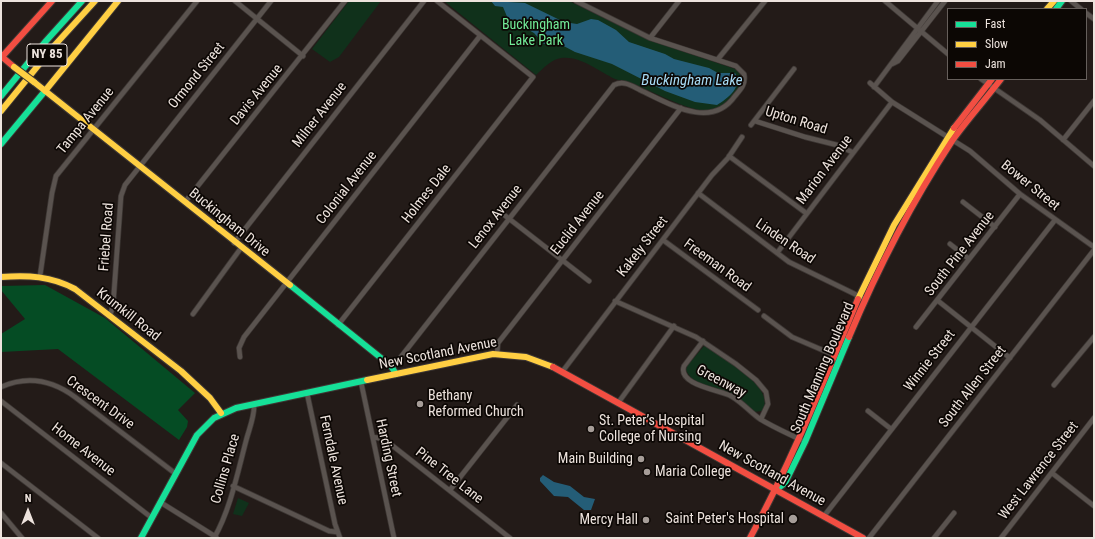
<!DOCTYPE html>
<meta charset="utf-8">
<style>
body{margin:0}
#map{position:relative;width:1095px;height:539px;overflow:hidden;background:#231b18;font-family:"Roboto Condensed",sans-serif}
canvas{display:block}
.frame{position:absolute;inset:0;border:2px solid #ede3dd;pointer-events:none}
.legend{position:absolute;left:947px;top:8px;width:140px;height:72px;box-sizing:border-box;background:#0c0704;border:1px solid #665f5b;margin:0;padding:5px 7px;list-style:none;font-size:12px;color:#ede3dd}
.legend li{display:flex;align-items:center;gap:8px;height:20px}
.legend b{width:20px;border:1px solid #665f5b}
.north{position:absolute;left:8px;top:491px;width:40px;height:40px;-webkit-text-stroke:3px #0c0704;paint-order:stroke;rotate:0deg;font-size:11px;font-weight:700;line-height:16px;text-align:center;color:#ede3dd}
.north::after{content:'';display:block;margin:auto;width:14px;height:18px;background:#ede3dd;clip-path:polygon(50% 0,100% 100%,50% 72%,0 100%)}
</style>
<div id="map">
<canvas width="1095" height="539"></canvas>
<div class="frame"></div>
<ul class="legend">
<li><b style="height:5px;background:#16e098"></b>Fast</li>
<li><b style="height:5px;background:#ffcf43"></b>Slow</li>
<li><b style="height:5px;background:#f24e42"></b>Jam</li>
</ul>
<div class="north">N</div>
</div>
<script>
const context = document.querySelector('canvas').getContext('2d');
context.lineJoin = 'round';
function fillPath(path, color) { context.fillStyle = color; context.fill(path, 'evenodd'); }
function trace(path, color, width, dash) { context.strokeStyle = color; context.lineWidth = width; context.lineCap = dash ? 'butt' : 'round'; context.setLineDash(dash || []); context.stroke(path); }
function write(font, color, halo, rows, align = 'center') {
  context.font = font + ' "Roboto Condensed",sans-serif'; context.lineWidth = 3.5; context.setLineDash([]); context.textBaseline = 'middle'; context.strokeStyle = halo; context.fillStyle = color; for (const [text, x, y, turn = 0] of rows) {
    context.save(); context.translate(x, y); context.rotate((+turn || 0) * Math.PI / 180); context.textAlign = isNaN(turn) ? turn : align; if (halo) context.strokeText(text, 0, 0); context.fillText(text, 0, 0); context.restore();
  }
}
const green = new Path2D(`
 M349,1H381L339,57L330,62L312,49Z
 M444,1H569L649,40L735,69C749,79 736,92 727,101C724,104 719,108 715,110C696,116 650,90 632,83C626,80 619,81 615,79C599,71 579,55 561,58C550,60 544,68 536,75Z
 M704,346L711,349C725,359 778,390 762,411L754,412C747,406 740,399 732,394C717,386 694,388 686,370L687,366Z
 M238,498L249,503L242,516L233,514Z`);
const forest = new Path2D(`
 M45,285L105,318L195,393L178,410L188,421L187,427L179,440L58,349L1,352V334L25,319L1,290V286Z`);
const water = new Path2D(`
 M491,1L525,3L564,22L577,24L591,19L598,20L616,30L629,42L665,54L674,59L709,68L718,73H735C744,86 727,99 717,105L695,102L665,91L612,64L575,52L558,43L544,44L534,33L525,28L517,21L508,19L503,7L495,6Z
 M543,475L554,482L570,486L584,497L595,499L591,510H584L568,497L554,496L540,481V478Z`);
const street = new Path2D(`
 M235,1L303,56
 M885,1L948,54
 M1071,1L1081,9
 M1086,13L1094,19
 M650,38L679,1
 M718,59L765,1
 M892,64L898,61L945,1
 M981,79L1040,120L1094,166
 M870,83L892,102L970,151L1020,194L1094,247
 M874,87L938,1
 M755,121L805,137L837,145L852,152
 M751,125L794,69
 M1063,140L1094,101
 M729,156L806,213
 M698,193L789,262L865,299
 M185,202L345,1
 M963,202L995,227
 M503,214L589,281
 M663,240L758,310
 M234,243L424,1
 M950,244L969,259
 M777,253L892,102
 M40,276L52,193L56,176L197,1
 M937,300L1010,358
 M615,301L696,337L736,364L756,380L766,392L768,404L761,419
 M193,314L241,248
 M110,315L113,306L121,196L125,185L271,1
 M764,316L792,337L841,358
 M338,325L533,77L437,1
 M916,327L1020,194
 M703,341L684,366C677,385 720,390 731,396C742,402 750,412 760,419C773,427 787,433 801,440
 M497,354L498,343L681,108
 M240,357L239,348L244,337L480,36
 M393,367L614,85C624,80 632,86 640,90C670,104 711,130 735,96C741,89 746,84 744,74L736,66L650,38L576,1
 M562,372L712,175L728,158L742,137
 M361,382L394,538
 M1054,385L1094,337
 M1,387C28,375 52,380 75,397L176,474
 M307,393L335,524L340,538
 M1,401L152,518
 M618,403L674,326
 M868,411L891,429
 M373,437L384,439L510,538
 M1,463L98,538
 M1052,473L1094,506
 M233,486L329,531L337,532
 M450,490L517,405
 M160,502L216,537
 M1,513L22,538
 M824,516L1055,220
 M214,538C230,511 238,471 246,441C249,429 255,416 254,404
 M869,538L1094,250
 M934,538L954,513
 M1001,538L1094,418`);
const fast = new Path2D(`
 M1056,9L1062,1
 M1,96L46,41L82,1
 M1,144L45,91
 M290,285L391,366L396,374
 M776,490L785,483L805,442L849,337
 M141,538L197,435L214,418L236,408L367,380`);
const slow = new Path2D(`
 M1047,9L1054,1
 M34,82L290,285
 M45,91L118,1
 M1,111L54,46L95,1
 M1,277C28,275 51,276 75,289L181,371L210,398L221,413
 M858,299L894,225L954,128
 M367,380L493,354L526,357L553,367`);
const jam = new Path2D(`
 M1,56L14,67
 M1,58L52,1
 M954,128L992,79
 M849,337C877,270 912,202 952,141C967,120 985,100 1001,79
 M553,367L863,538
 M750,538C792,461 824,380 858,299`);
const slowBridge = new Path2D(`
 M14,67L34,82`);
const markers = [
 [420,404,4,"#a69d98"],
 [591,429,4,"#a69d98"],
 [641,459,4,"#a69d98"],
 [647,472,4,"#a69d98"],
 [793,519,5,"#a69d98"],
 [646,520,4,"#a69d98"]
];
const shields = [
 [47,55,40]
];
const shieldNames = [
 ["NY 85",47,55]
];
const parkNames = [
 ["Buckingham",536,25],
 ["Lake Park",536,41]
];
const streetNames = [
 ["Ormond Street",197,76,-51],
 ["Davis Avenue",257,95,-51],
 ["Milner Avenue",320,115,-52],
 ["Tampa Avenue",86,121,-51],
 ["Upton Road",796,121,17],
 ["Marion Avenue",825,170,-53],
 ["Bower Street",1030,186,39],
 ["Colonial Avenue",347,188,-52],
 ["Holmes Dale",427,194,-52],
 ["Lenox Avenue",496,217,-52],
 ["Buckingham Drive",229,223,39],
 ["Euclid Avenue",578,223,-52],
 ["Friebel Road",107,237,-86],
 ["Linden Road",785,242,34],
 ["Kakely Street",643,247,-52],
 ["South Pine Avenue",960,254,-52],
 ["Freeman Road",717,266,36],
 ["Krumkill Road",128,315,38],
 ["New Scotland Avenue",438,354,-11],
 ["Winnie Street",930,361,-52],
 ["South Manning Boulevard",823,368,-67],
 ["Greenway",721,382,28],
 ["South Allen Street",973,387,-52],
 ["Crescent Drive",100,403,36],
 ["Home Avenue",83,450,38],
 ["Harding Street",388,458,78],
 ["Ferndale Avenue",333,460,78],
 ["Collins Place",226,469,-74],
 ["West Lawrence Street",1039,471,-52],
 ["New Scotland Avenue",772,474,29],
 ["Pine Tree Lane",449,476,38]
];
const poiNames = [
 ["Bethany",428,396],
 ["Reformed Church",428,412],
 ["St. Peter’s Hospital",599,421],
 ["College of Nursing",599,437],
 ["Main Building",633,459,"right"],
 ["Maria College",655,472],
 ["Saint Peter's Hospital",784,519,"right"],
 ["Mercy Hall",638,520,"right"]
];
const waterNames = [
 ["Buckingham Lake",692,81]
];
fillPath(green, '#10311b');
fillPath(forest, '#054c24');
fillPath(water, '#245d77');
trace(street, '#3d3734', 6);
trace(fast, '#3d3734', 8);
trace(slow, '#3d3734', 8);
trace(jam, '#3d3734', 8);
trace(street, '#5a534f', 4.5);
trace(fast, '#16e098', 6);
trace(slow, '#ffcf43', 6);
trace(jam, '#f24e42', 6);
trace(slowBridge, '#3d3734', 8, []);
trace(slowBridge, '#ffcf43', 6);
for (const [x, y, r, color] of markers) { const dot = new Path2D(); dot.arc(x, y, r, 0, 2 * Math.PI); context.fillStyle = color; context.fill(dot); trace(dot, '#0c0704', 1.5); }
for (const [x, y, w] of shields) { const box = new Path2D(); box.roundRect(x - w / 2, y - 11, w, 22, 3); context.fillStyle = '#0c0704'; context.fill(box); trace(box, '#ede3dd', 1); }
write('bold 13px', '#ede3dd', null, shieldNames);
write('14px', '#72eb98', '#0c0704', parkNames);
write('14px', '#ede3dd', '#0c0704', streetNames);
write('14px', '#ede3dd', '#0c0704', poiNames, 'left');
write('italic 15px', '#a7daf4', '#0c0704', waterNames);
</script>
